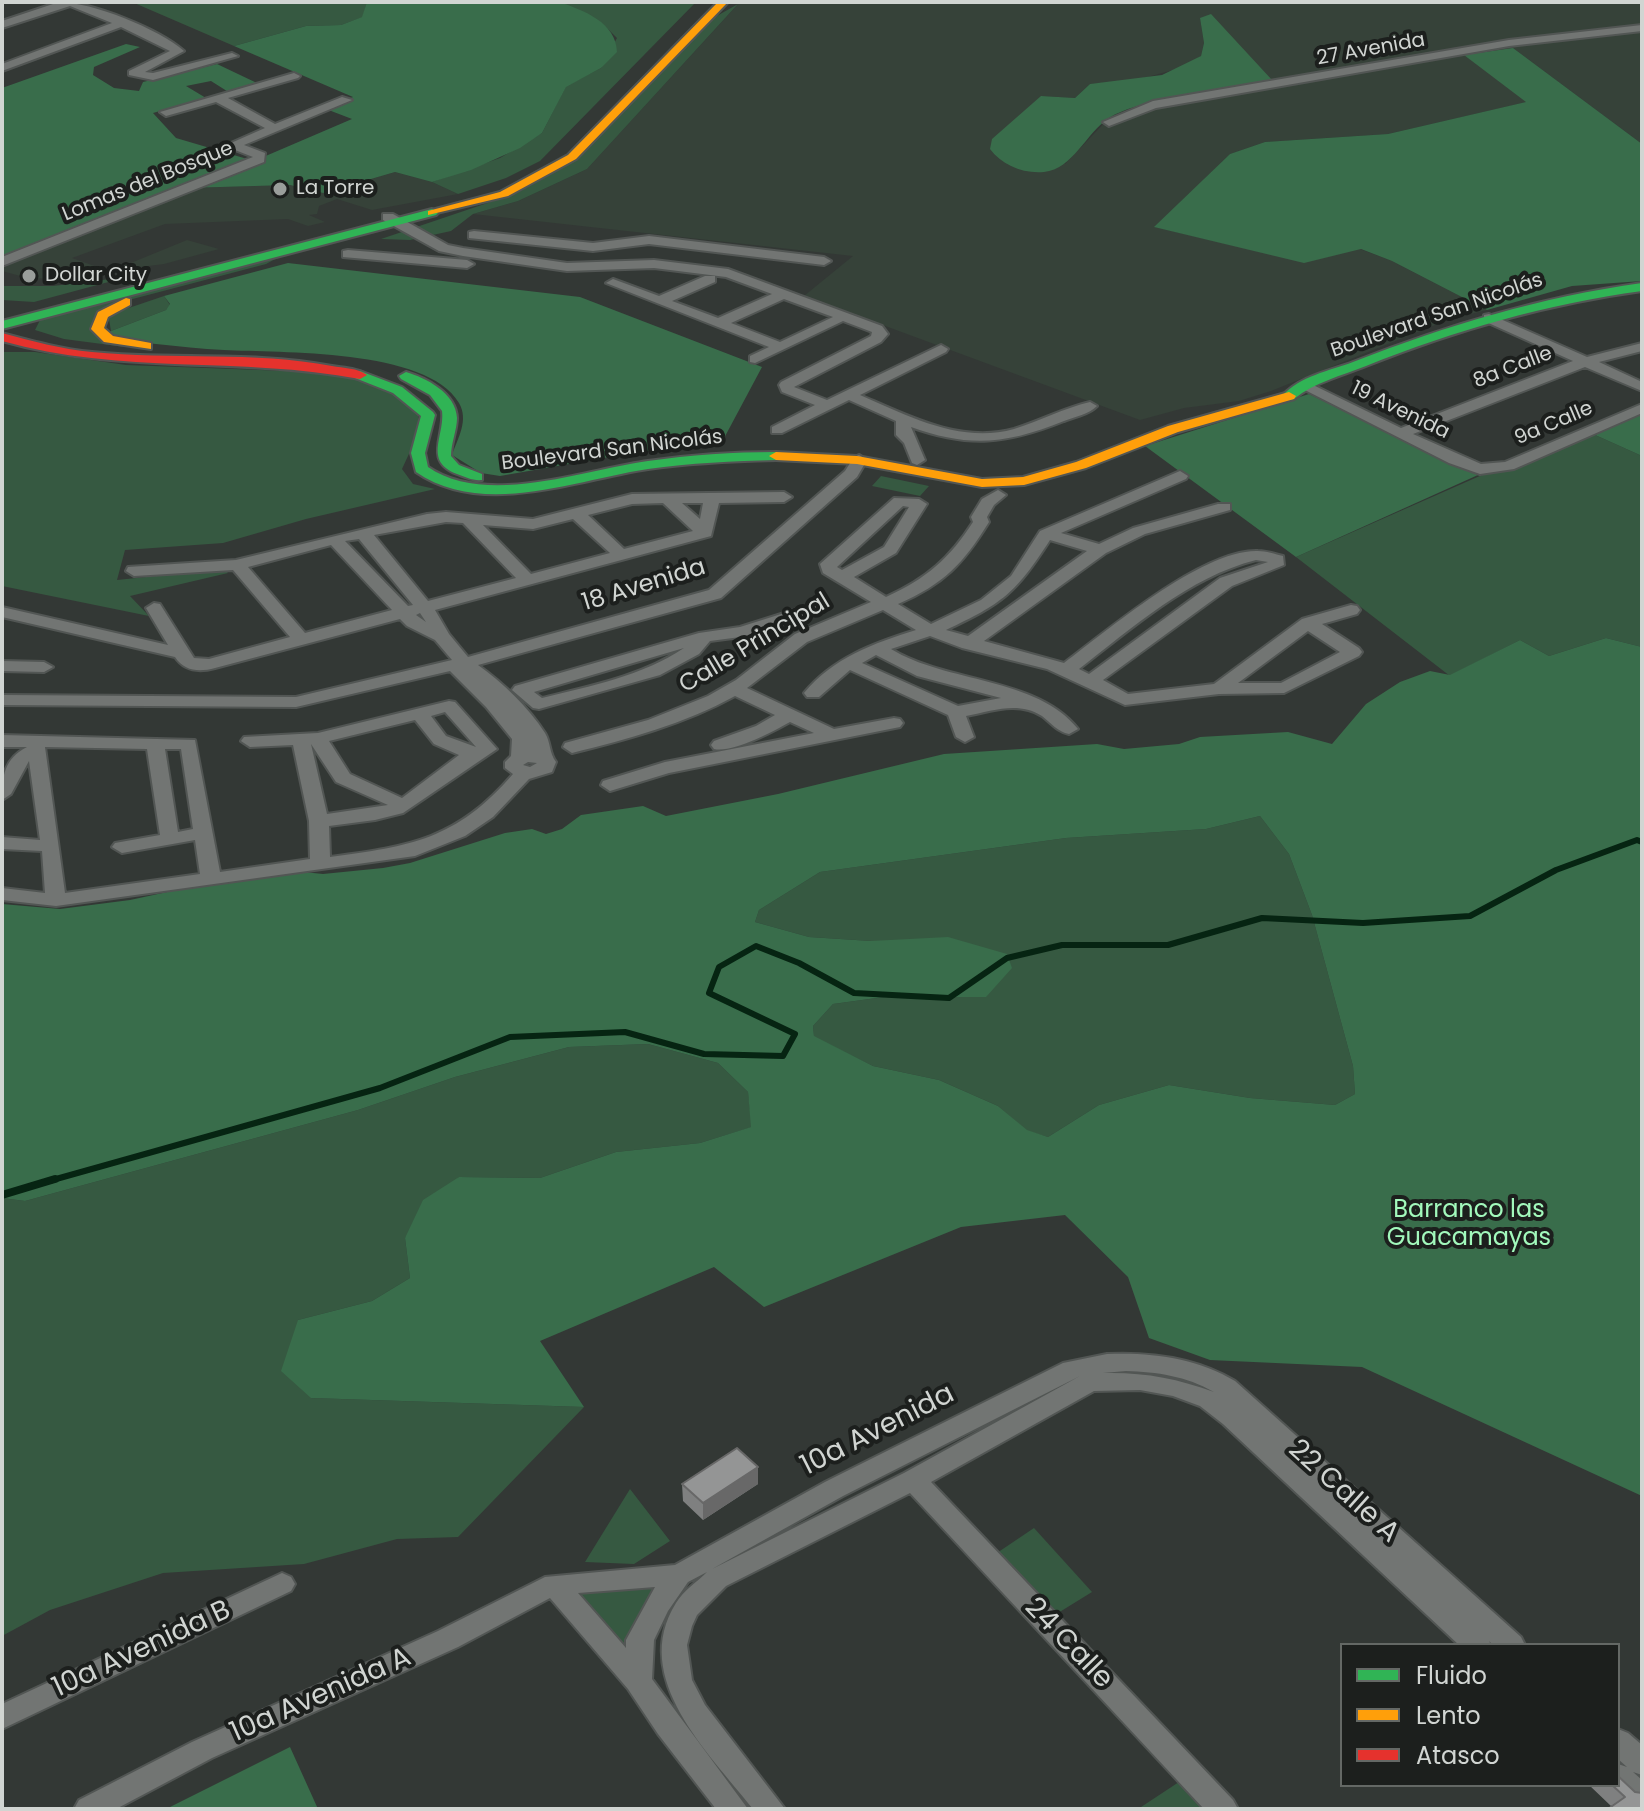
<!DOCTYPE html>
<meta charset="utf-8">
<style>
body{margin:0}
#map{position:relative;width:1644px;height:1811px;overflow:hidden;background:#333835;font-family:Poppins,sans-serif}
canvas{display:block}
.frame{position:absolute;inset:0;border:4px solid #d1d5d2;pointer-events:none}
.legend{position:absolute;left:1340px;top:1643px;width:280px;height:144px;box-sizing:border-box;background:#1c1f1d;border:2px solid #646865;margin:0;padding:10px 14px;list-style:none;font-size:24px;color:#d1d5d2}
.legend li{display:flex;align-items:center;gap:16px;height:40px}
.legend b{width:40px;border:2px solid #646865}
</style>
<div id="map">
<canvas width="1644" height="1811"></canvas>
<div class="frame"></div>
<ul class="legend">
<li><b style="height:10px;background:#30b455"></b>Fluido</li>
<li><b style="height:10px;background:#ff9f0a"></b>Lento</li>
<li><b style="height:10px;background:#e5322d"></b>Atasco</li>
</ul>
</div>
<script>
const context = document.querySelector('canvas').getContext('2d');
context.lineJoin = 'round';
function fillPath(path, color) { context.fillStyle = color; context.fill(path, 'evenodd'); }
function trace(path, color, width, dash) { context.strokeStyle = color; context.lineWidth = width; context.lineCap = dash ? 'butt' : 'round'; context.setLineDash(dash || []); context.stroke(path); }
function write(font, color, halo, rows, align = 'center') {
  context.font = font + ' Poppins,sans-serif'; context.lineWidth = 8; context.setLineDash([]); context.textBaseline = 'middle'; context.strokeStyle = halo; context.fillStyle = color; for (const [text, x, y, turn = 0] of rows) {
    context.save(); context.translate(x, y); context.rotate((+turn || 0) * Math.PI / 180); context.textAlign = isNaN(turn) ? turn : align; if (halo) context.strokeText(text, 0, 0); context.fillText(text, 0, 0); context.restore();
  }
}
const built = new Path2D(`
 M740,2H1642V144L1513,48L1527,102L1388,134L1265,142L1230,154L1155,227L1304,262L1360,249L1392,261L1487,310L1450,319L1271,391L1239,401L1184,408L1140,420L804,296L853,256L473,214L518,201L587,169ZM1200,18L1270,80L1143,105L1111,116L1065,164L1041,96L1075,98L1090,84L1133,81L1184,67L1201,56L1204,43Z
 M395,172L432,182L458,194L372,210L337,199L319,206L317,214L309,215L325,222L308,226L288,219L165,224L72,258L103,269L121,267L187,240L219,249L164,264L47,279L24,277L2,271V262L186,188L290,185L323,193Z`);
const green = new Path2D(`
 M132,2H367L363,17L341,25L306,26L234,46Z
 M560,2H696L540,161L506,178L458,194L432,182L500,158L542,133L566,86L601,68L617,38L603,24Z
 M738,4L587,169L518,201L473,214L451,231L410,240L381,239L517,193L564,167L715,17Z
 M279,257L266,264L125,301L96,318L125,347L64,339L35,330L40,320Z
 M127,277L34,302L2,300V286H53Z
 M164,296L170,305L166,310L111,331L109,319L114,313Z
 M2,352H35L126,365L341,373L370,378L418,407L419,432L402,469L413,484L435,489L306,519L223,543L125,550L117,580L224,569L228,573L130,596L149,616L2,586Z
 M1584,430L1642,456V647L1606,638L1549,656L1520,640L1450,676L1296,557Z
 M881,476L929,486L920,496L872,486Z
 M1260,816L1289,854L1312,915L1353,1066L1355,1094L1335,1105L1250,1098L1169,1085L1099,1105L1048,1137L1027,1131L998,1106L939,1080L873,1066L814,1037L813,1026L833,1004L884,997L871,941L809,937L755,922L759,910L820,872L1066,838L1206,829Z
 M648,1044L718,1063L748,1092L752,1127L700,1143L616,1152L540,1178L459,1177L405,1238L410,1278L372,1301L298,1320L311,1398L584,1407L458,1537L397,1539L304,1564L163,1573L50,1610L2,1636V1198L25,1201L358,1110L455,1077L569,1047Z
 M630,1489L670,1541L634,1564L585,1562Z
 M1034,1528L1092,1592L1045,1621L985,1561Z
 M663,1585L630,1657L570,1588Z
 M1182,1780L1208,1809H1138Z`);
const forest = new Path2D(`
 M367,2H560C584,11 616,22 617,52L601,68L566,87L542,133L520,148L471,170L432,182L395,172L323,193L290,185L186,188L2,262V88L126,44L140,47L94,67L93,75L114,88L139,91L143,82L217,64L259,84L230,93L211,81L186,86L206,98L153,113L176,138L254,161L352,119L326,109L353,97L234,46L306,26L341,25L362,17Z
 M1211,14L1272,80C1232,88 1140,98 1109,118C1086,133 1073,169 1044,172C1023,174 1002,165 990,149L992,139L1041,96L1075,98L1090,84L1162,75L1201,56L1204,43L1200,18Z
 M1513,48L1642,144V281L1572,286L1487,310L1392,261L1361,249L1304,263L1154,227L1230,154L1265,142L1388,134L1526,102L1464,55Z
 M288,263L580,297L762,367L722,442L632,453L500,476L481,473L452,455C458,438 469,420 459,403C427,348 279,353 224,350C201,349 179,346 156,344L127,341L111,334V331L166,310L170,304L164,296Z
 M1309,394L1478,475L1296,557L1145,446Z
 M1642,407V456L1584,430Z
 M1606,638L1642,647V1496L1362,1367L1210,1360L1149,1338L1128,1277L1065,1215L961,1227L764,1307L714,1267L540,1341L584,1407L311,1398L281,1371L298,1320L372,1301L410,1278L405,1238L423,1200L459,1177L540,1178L616,1152L700,1143L751,1127L748,1092L718,1063L648,1044L569,1047L455,1077L358,1110L25,1201L2,1198V904L60,909L130,900L274,869L323,874L383,868L410,863L505,833L532,829L546,834L562,829L581,815L643,806L666,816L778,794L944,754L1097,744L1124,749L1179,744L1200,737L1288,732L1332,744L1366,704L1400,682L1430,671L1450,675L1520,640L1549,656ZM1260,816L1289,854L1312,915L1353,1066L1355,1094L1335,1105L1250,1098L1169,1085L1099,1105L1048,1137L1027,1130L998,1106L939,1080L873,1066L814,1036L813,1026L833,1004L884,997H986L1012,968L1007,954L948,937L871,941L809,937L755,922L759,910L820,872L1066,838L1206,829Z
 M290,1747L318,1809H166Z`);
const streamFar1 = new Path2D(`
 M49,1181L380,1088L510,1037L625,1032L704,1054L783,1056L795,1034L709,993L719,967L756,946L799,963L854,993L949,998L1007,958L1062,945H1168L1262,918L1363,923L1470,916L1556,870L1637,840L1642,842`);
const stream = new Path2D(`
 M2,1195L55,1179`);
const street = new Path2D(`
 M59,2C92,2 159,29 184,51L145,72L153,73L232,53L238,56L153,80L129,75V71L170,51L121,27L2,71V64L112,23L70,6L2,28V21Z
 M1642,25V31L1509,46L1156,108L1109,126L1103,122L1153,101L1509,40Z
 M294,73L300,76L298,78L228,98L275,124L342,97L352,100L244,145L265,153L264,162L2,266V257L253,157L235,150L231,143L265,128L216,102L166,116L160,112Z
 M383,214H393L448,245L463,248L567,263L654,260L728,269L882,326L888,334L881,342L794,387L827,400L941,345L948,349L946,352L860,395C908,416 961,444 1014,429C1040,421 1064,408 1090,402L1097,406C1089,414 1075,417 1064,421C1007,444 969,448 911,427L925,460L917,465L912,463L904,443L896,435V421L849,400L782,433H772V427L815,405L782,392L779,385L781,382L871,336L872,332L843,321L755,363L750,362V356L769,347L606,283L613,279L659,296L705,276H715V282L672,301L718,318L772,294L726,277L654,268L567,271L463,256L439,251L383,220ZM784,299L833,317L780,342L731,323Z
 M474,231L593,243L649,236L824,257L831,261L824,265L649,244L593,251L469,238V232Z
 M348,250L467,260L474,264L467,268L343,257V251Z
 M1489,314L1587,357L1642,343V351L1599,362L1642,382V391L1585,367L1413,434L1481,464L1505,462L1642,404V413L1514,469L1480,474L1449,463L1297,386L1304,382L1309,383L1401,428L1573,361L1484,321V315Z
 M859,455L867,460L857,477L721,598L478,665C503,683 528,707 545,733C551,743 549,753 556,762L552,772L529,779L493,817L465,836L415,856L56,906L2,900V888L45,893L42,851L2,849V837L40,840L29,761L11,794L2,800C2,776 4,759 27,747H2V735L195,740L220,872L310,859L309,821L293,745L250,747L241,741L244,737L318,733L449,701L455,702L497,749L403,813L375,820L329,826L330,857C411,846 456,840 513,774L505,768V762L511,756L512,739L486,707L450,671L296,707L2,705V695L296,697L452,660L435,640L407,626L400,619L215,668C200,672 185,672 175,657L2,617V607L168,645L146,608L154,603L160,604L194,658L209,659L290,637L233,570L134,576L126,571L128,567L236,560L427,514L446,512L533,519L632,494L784,492L792,497L784,502L719,503L711,536L435,610L449,634L468,657L709,590L845,471L854,457ZM663,503L693,531L624,549L588,515L632,504ZM682,503H703L700,519ZM573,519L610,553L531,574L483,525L533,529ZM446,522L463,523L516,578L428,601L374,535ZM359,539L413,605L408,606L345,541ZM331,545L392,610L305,633L248,567ZM420,613L426,622L416,615ZM445,712L476,747L446,736L431,716ZM415,720L434,744L459,755L402,798L350,774L329,741ZM311,744L336,782L388,805L327,814ZM45,747L147,749L160,835L115,843L112,847L122,853L195,840L200,874L65,893ZM165,749H181L193,829L178,832ZM528,762L537,763L530,767L523,765Z
 M1180,471L1188,476L1186,479L1061,533L1099,544L1133,528L1218,504H1230V510L1145,534L1106,553L984,641L1064,663C1108,630 1203,549 1258,551C1266,551 1275,554 1283,556L1284,565L1232,586L1103,680L1128,694L1214,684L1302,619L1351,605L1357,606L1360,610L1357,614L1322,624L1359,648L1362,652L1359,656L1284,693L1219,694L1125,705L1047,669L962,648L930,636L891,649C946,683 1037,677 1078,729L1069,734C1058,732 1051,723 1042,716C1018,701 993,711 966,716L974,737L965,742L956,737L948,715L850,670L819,697H807L804,693C833,658 874,643 916,630L883,610L807,642L747,688L834,729L894,718L900,719L903,723L900,727L669,773L610,791L601,785L603,781L665,762L814,733L790,722C772,732 733,753 714,749L711,745L714,741L756,726L775,715L735,696C684,724 628,739 572,753L563,747L565,743L648,720L708,696L736,680L795,634L871,602L823,573L820,564L894,498L919,499L927,504L896,553L854,577L886,597C926,579 950,558 973,522L971,517L982,499L998,490L1006,495L994,505L987,517L989,522C963,564 944,584 898,604L931,624L981,600L1011,576L1040,531ZM903,506L909,507L884,547L842,570L837,567ZM1050,540L1087,551L968,636L946,630C1003,603 1015,594 1050,540ZM1256,560L1268,562L1220,578L1089,674L1079,669C1132,628 1189,577 1256,560ZM1308,631L1340,652L1281,683H1238ZM876,655L917,676L1001,698L958,706L862,663Z
 M816,603L822,604L824,608L822,612L748,636L710,641L699,654L660,675L539,709L533,708L512,690L515,686L699,633L740,627ZM684,648C642,676 591,686 542,698L534,692Z
 M2,661L44,662L53,667L44,672L2,671Z
 M1107,1354C1151,1352 1197,1358 1235,1381L1521,1637L1525,1645H1493L1489,1641L1491,1645H1459L1223,1424L1200,1406L1173,1396L1140,1390L1094,1391L931,1482L1233,1800L1238,1809H1204L910,1493L726,1586L697,1615L692,1626L687,1645L692,1680L705,1705L785,1809H753C709,1753 629,1678 676,1603C683,1591 697,1582 707,1572L688,1582L668,1611L654,1640L652,1679L748,1809H716L658,1734L628,1689L550,1598L458,1647L212,1758L116,1809H74L79,1800L192,1742L438,1631L545,1577L675,1565L825,1482L1063,1363ZM1126,1371C1157,1372 1186,1376 1214,1392C1176,1378 1143,1372 1103,1373ZM1080,1376L904,1473L712,1569L843,1496ZM655,1587L626,1640V1648L578,1593Z
 M282,1573L291,1577L295,1584L291,1591L2,1729V1704Z
 M1618,1729L1628,1733L1642,1745V1775L1633,1772L1642,1780V1809L1632,1807L1608,1785H1618V1764L1627,1767L1618,1759Z`);
const fast = new Path2D(`
 M432,209L438,213L436,215L2,329V321Z
 M1642,283V291C1546,304 1456,330 1366,366C1341,376 1315,382 1294,399L1289,400L1282,396C1300,376 1329,371 1353,362C1448,325 1541,297 1642,283Z
 M360,371L402,387L433,412L435,415L425,453L428,467C486,507 583,470 648,461C690,455 733,452 776,452L783,456L776,460C733,461 690,463 648,469C575,480 483,518 416,472L411,453L421,416L393,393L355,378L353,375Z
 M406,372C426,378 456,393 457,418C457,430 451,443 451,456L459,465L482,474V480C473,481 465,477 457,474C423,461 445,436 442,411L430,395L401,379L399,376Z`);
const slow = new Path2D(`
 M718,2H728L576,159L508,196L428,215V211L500,192L568,155Z
 M126,298L130,299V305L108,317L104,328L113,336L151,343V349L104,342L91,329L98,312Z
 M1289,392L1296,396L1294,399L1178,432L1086,468L1024,485L982,487L857,464L776,460L769,456L776,452L857,456L982,479L1023,477L1076,462L1168,426Z`);
const jam = new Path2D(`
 M2,333C32,341 61,349 92,352C172,360 253,351 332,366C343,368 358,368 367,375L360,379C238,356 122,375 2,341Z`);
const wall = new Path2D(`
 M758,1467V1484L703,1520L683,1501L682,1484Z
 M1589,1785H1618L1635,1792L1611,1806Z`);
const shadedWall = new Path2D(`
 M758,1467V1484L703,1520V1503Z`);
const building = new Path2D(`
 M737,1448L758,1467L703,1503L682,1484Z
 M1618,1776L1635,1792L1642,1793V1809H1608L1625,1797L1612,1785H1618Z`);
const markers = [
 [280,189,8,"#9a9e9b"],
 [29,276,8,"#9a9e9b"]
];
const farStreetnames = [
 ["27 Avenida",1371,50,-10],
 ["Lomas del Bosque",148,182,-22],
 ["Boulevard San Nicolás",1437,316,-19],
 ["8a Calle",1513,368,-21],
 ["19 Avenida",1400,411,26],
 ["9a Calle",1554,424,-23],
 ["Boulevard San Nicolás",612,451,-7]
];
const farPoinames = [
 ["La Torre",296,189],
 ["Dollar City",45,276]
];
const streetNames = [
 ["18 Avenida",644,586,-17],
 ["Calle Principal",755,644,-31]
];
const parkNames = [
 ["Barranco las",1469,1211],
 ["Guacamayas",1469,1239]
];
const nearStreetnames = [
 ["10a Avenida",878,1431,-27],
 ["22 Calle A",1343,1492,42],
 ["24 Calle",1068,1644,46],
 ["10a Avenida B",142,1650,-25],
 ["10a Avenida A",321,1696,-24]
];
fillPath(built, '#364239');
fillPath(green, '#365941');
fillPath(forest, '#396d4b');
trace(streamFar1, '#062412', 6);
trace(stream, '#062412', 8);
trace(street, '#525654', 4);
trace(fast, '#525654', 4);
trace(slow, '#525654', 4);
trace(jam, '#525654', 4);
fillPath(street, '#727573');
fillPath(fast, '#30b455');
fillPath(slow, '#ff9f0a');
fillPath(jam, '#e5322d');
fillPath(wall, '#7f8080');
fillPath(shadedWall, '#686868');
fillPath(building, '#949595');
trace(building, '#686868', 2);
for (const [x, y, r, color] of markers) { const dot = new Path2D(); dot.arc(x, y, r, 0, 2 * Math.PI); context.fillStyle = color; context.fill(dot); trace(dot, '#1c1f1d', 3); }
write('20px', '#d1d5d2', '#1c1f1d', farStreetnames);
write('20px', '#d1d5d2', '#1c1f1d', farPoinames, 'left');
write('24px', '#d1d5d2', '#1c1f1d', streetNames);
write('24px', '#a2f9bc', '#1c1f1d', parkNames);
write('28px', '#d1d5d2', '#1c1f1d', nearStreetnames);
</script>
